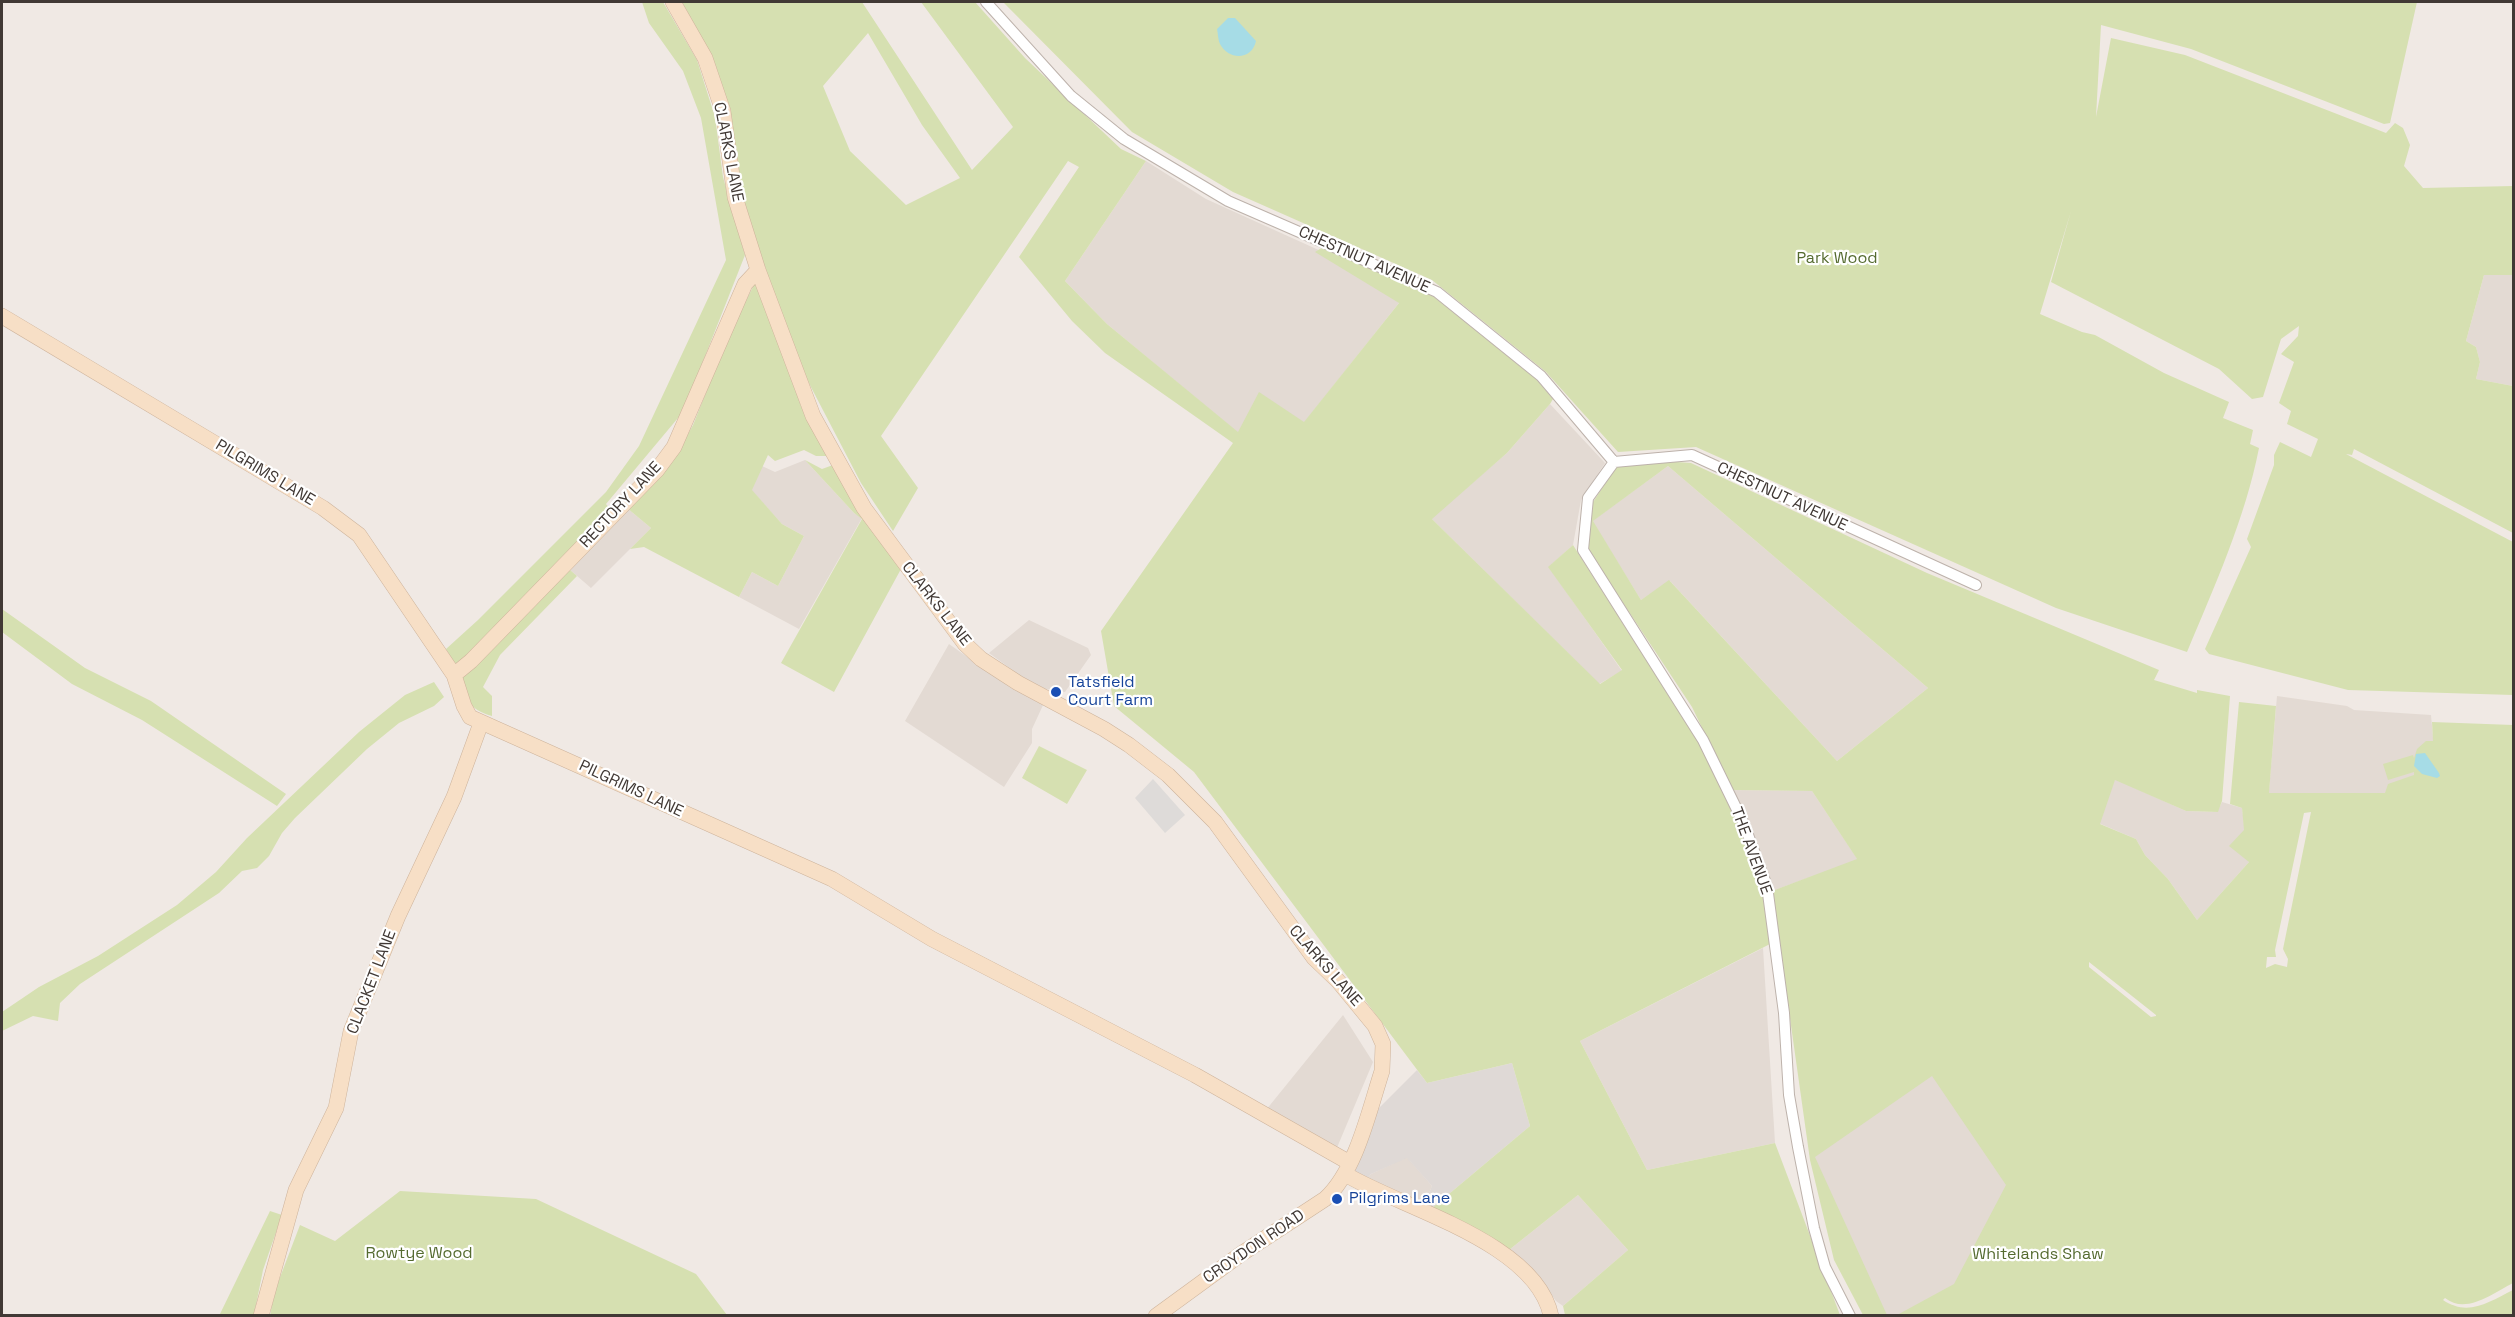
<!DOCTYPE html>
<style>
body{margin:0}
#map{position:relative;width:2515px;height:1317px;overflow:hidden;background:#f0e9e4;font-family:"Space Grotesk",sans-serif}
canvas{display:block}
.frame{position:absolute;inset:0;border:3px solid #413935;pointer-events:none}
</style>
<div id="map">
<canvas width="2515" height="1317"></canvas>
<div class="frame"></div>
</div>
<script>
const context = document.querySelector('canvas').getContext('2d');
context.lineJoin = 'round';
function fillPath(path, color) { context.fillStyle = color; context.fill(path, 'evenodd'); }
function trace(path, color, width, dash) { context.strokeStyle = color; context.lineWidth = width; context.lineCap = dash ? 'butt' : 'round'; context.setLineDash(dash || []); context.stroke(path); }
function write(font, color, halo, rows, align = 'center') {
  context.font = font + ' "Space Grotesk",sans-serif'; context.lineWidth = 4.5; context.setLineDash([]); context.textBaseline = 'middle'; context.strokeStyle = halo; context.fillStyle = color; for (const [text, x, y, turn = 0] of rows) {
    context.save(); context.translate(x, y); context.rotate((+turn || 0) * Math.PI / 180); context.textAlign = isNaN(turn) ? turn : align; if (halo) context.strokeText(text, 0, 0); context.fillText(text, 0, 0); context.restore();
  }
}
const residential = new Path2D(`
 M1146,161L1206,199L1323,252L1406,294L1304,423L1238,433L1107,324L1065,281Z
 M2484,275H2513V386L2476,379L2480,362L2476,347L2466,341Z
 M1550,404L1605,463L1581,500L1573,545L1549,567L1622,671L1599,684L1431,518L1507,453Z
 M805,460L854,513L862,518L799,629L739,597L752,572L778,586L804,536L782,524L751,490L762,466L775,472Z
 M1668,466L1928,688L1837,761L1670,581L1641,600L1592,521Z
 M627,508L651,528L591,588L569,569Z
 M1029,620L1088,648L1091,655L1065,692L1045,689L1022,677L989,653Z
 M949,644L1011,688L1044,703L1032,729V743L1004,787L905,721Z
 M2277,696L2347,706L2354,710L2431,715L2435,759L2426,799L2268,802Z
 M2115,779L2186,811L2217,812L2222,802L2242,808L2249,862L2197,920L2168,879L2145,855L2136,839L2096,822Z
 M1732,790L1812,791L1858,860L1772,891L1756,841Z
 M1763,948L1775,1143L1647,1170L1580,1041Z
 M1343,1015L1373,1062L1336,1150L1266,1110Z
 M1935,1060L2016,1185L1959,1290L1908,1315H1874L1809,1153Z
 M1407,1157L1432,1186L1423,1206L1365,1181L1371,1174Z
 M1578,1195L1628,1250L1563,1306L1556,1301L1539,1278L1509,1250Z`);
const industrial = new Path2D(`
 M1512,1063L1530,1126L1431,1209L1423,1206L1432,1186L1407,1158L1371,1174L1365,1181L1355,1171L1356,1156L1379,1108L1417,1070L1427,1083Z`);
const green = new Path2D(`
 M642,2H663L697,60L715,117L723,177L745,255L683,412L606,504L610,509L530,594L456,666L446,649L478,620L606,492L639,446L726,260L701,118L683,71L649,23Z
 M682,2H862L972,170L1013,127L921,2H975L1025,58L1121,149L1146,161L1065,281L1107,324L1238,432L1259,392L1304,422L1399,303L1315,252L1323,247L1434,297L1536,379L1553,399L1550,404L1507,453L1432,519L1600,684L1622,670L1548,567L1573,545L1709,759L1762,881L1770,944L1580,1041L1647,1170L1775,1143L1840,1315H1565L1563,1306L1628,1250L1578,1195L1509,1250L1431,1209L1530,1126L1512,1063L1427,1083L1194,772L1114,706L1101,631L1233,443L1105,353L1072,321L1019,257L1079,167L1068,161L881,436L918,488L893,531L861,483L801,368L760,258L743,198L729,108L713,59ZM868,33L922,125L960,178L906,205L850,151L823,86Z
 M1003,2H2417L2390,123L2384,124L2191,49L2101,25L2096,117L2111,38L2185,55L2386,133L2395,123L2403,128L2410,145L2404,166L2423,188L2513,186V275H2484L2466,341L2476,347L2480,362L2476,379L2513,386V533L2354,449L2352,455L2346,454L2513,542V695L2348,690L2209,654L2205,649L2251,547L2247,539L2274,465V455L2280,442L2311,457L2318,439L2287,424L2291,411L2279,403L2294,362L2281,354L2298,336L2299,326L2281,339L2263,397L2252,399L2219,369L2051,282L2071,211L2040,314L2082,332L2095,335L2164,373L2229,402L2223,418L2253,430L2250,444L2259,448C2245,519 2215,585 2187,652L2056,608L1696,447L1618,452L1546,372L1432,280L1233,192L1132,132Z
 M756,281L777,334L801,406L828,456H816L804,450L775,461L768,455L752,490L782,524L804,536L778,586L752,572L739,597L644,547L630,549L651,528L627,508L684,441L693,425L732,328Z
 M805,460L822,469L833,465L901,569L834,692L781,663L862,519L854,513Z
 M1663,461L1691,463L1927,573L2159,670L2154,680L2197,693V690L2230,696L2222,801L2218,812L2186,811L2115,780L2100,824L2136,839L2145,855L2168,879L2197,920L2249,862L2229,846L2244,830L2242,808L2230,804L2239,702L2276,706L2269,793H2385L2388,784L2414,775V772L2388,780L2383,764L2413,755L2414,758L2417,749L2426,741H2433L2432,722L2513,725V1283C2493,1293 2466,1315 2445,1298L2443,1300C2468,1317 2489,1302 2513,1290V1315H1897L1954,1284L2006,1185L1932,1076L1815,1157L1887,1315H1863L1834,1260L1810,1160L1772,891L1857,859L1812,791L1732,790L1692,707L1588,550L1593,502L1616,467ZM1668,466L1928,688L1837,761L1669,580L1641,600L1593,521ZM2311,812L2283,949L2288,959L2287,967L2275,964L2266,968L2267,957H2276L2275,950L2304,813ZM2089,962L2156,1015V1016L2151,1017L2089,967Z
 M569,569L577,576L500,655L483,687L492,696V716C468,709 467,700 460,678Z
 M2,609L85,668L151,701L286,794L277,806L142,720L72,684L2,632Z
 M434,682L444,697L434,706L399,723L367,749L295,818L282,833L269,856L257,868L242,871L219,893L80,984L60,1003L58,1021L33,1016L2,1031V1012L39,987L98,956L177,905L216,872L247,838L359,732L405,695Z
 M1039,746L1087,770L1067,804L1022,778Z
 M400,1191L536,1199L696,1274L727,1315L270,1316L274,1293L300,1225L335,1241Z
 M270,1211L282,1215L263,1270L254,1315L219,1316Z`);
const parking = new Path2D(`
 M1153,779L1185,815L1165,833L1135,798Z`);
const water = new Path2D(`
 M1228,18H1235L1256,41C1252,60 1229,61 1220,44C1218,40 1218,33 1217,29Z
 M2425,753L2439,773L2440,776L2437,778L2422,774L2414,766L2416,754Z`);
const street = new Path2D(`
 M986,2L1071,96L1124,139L1228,201L1437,292L1541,376L1614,462
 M1614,462L1588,498L1583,550L1703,740L1744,824L1767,886L1784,1013L1789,1095L1798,1147L1814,1228L1825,1267L1850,1316
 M1614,462L1692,455L1976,585`);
const secondary = new Path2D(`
 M673,2L705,58L723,111L735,197L758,270L813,416L864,508L965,644L981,659L1018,683L1104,729L1129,745L1168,775L1215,822L1314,958L1338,981L1375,1026L1383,1044L1382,1071C1369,1111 1356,1171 1325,1199L1241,1254L1156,1316
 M2,316L323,508L359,535L454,675L464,706L470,717L832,879L932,939L1195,1075L1350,1163
 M454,675L471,661L657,470L674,447L745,284L758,270
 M1345,1174C1401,1208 1536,1242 1551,1316
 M261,1316L296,1190L336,1108L351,1031L398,916L454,797L481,723`);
const markers = [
 [1056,692,6,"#1a4fb4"],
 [1337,1199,6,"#1a4fb4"]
];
const streetNames = [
 ["CLARKS LANE",728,152,79],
 ["CHESTNUT AVENUE",1364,260,24],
 ["PILGRIMS LANE",265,473,31],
 ["CHESTNUT AVENUE",1782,497,25],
 ["RECTORY LANE",621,505,-47],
 ["CLARKS LANE",936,604,52],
 ["PILGRIMS LANE",631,789,25],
 ["THE AVENUE",1751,851,70],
 ["CLARKS LANE",1325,966,49],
 ["CLACKET LANE",372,982,-69],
 ["CROYDON ROAD",1254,1247,-34]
];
const parkNames = [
 ["Park Wood",1837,259],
 ["Rowtye Wood",419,1254],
 ["Whitelands Shaw",2038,1255]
];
const transitNames = [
 ["Tatsfield",1068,683],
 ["Court Farm",1068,701],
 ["Pilgrims Lane",1349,1199]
];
fillPath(residential, '#e3dad3');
fillPath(industrial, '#dfd9d6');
fillPath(green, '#d6e0b1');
fillPath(parking, '#dedbd9');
fillPath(water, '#a6dce6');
trace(street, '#bdb2ab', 12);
trace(secondary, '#cdb39b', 16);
trace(street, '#fff', 10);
trace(secondary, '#f7dfc6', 15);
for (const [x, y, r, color] of markers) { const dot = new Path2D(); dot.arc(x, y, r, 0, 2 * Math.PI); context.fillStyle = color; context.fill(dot); trace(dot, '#fff', 2); }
write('16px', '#413935', '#fff', streetNames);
write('16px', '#556b30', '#fff', parkNames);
write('16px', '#164399', '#fff', transitNames, 'left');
</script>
